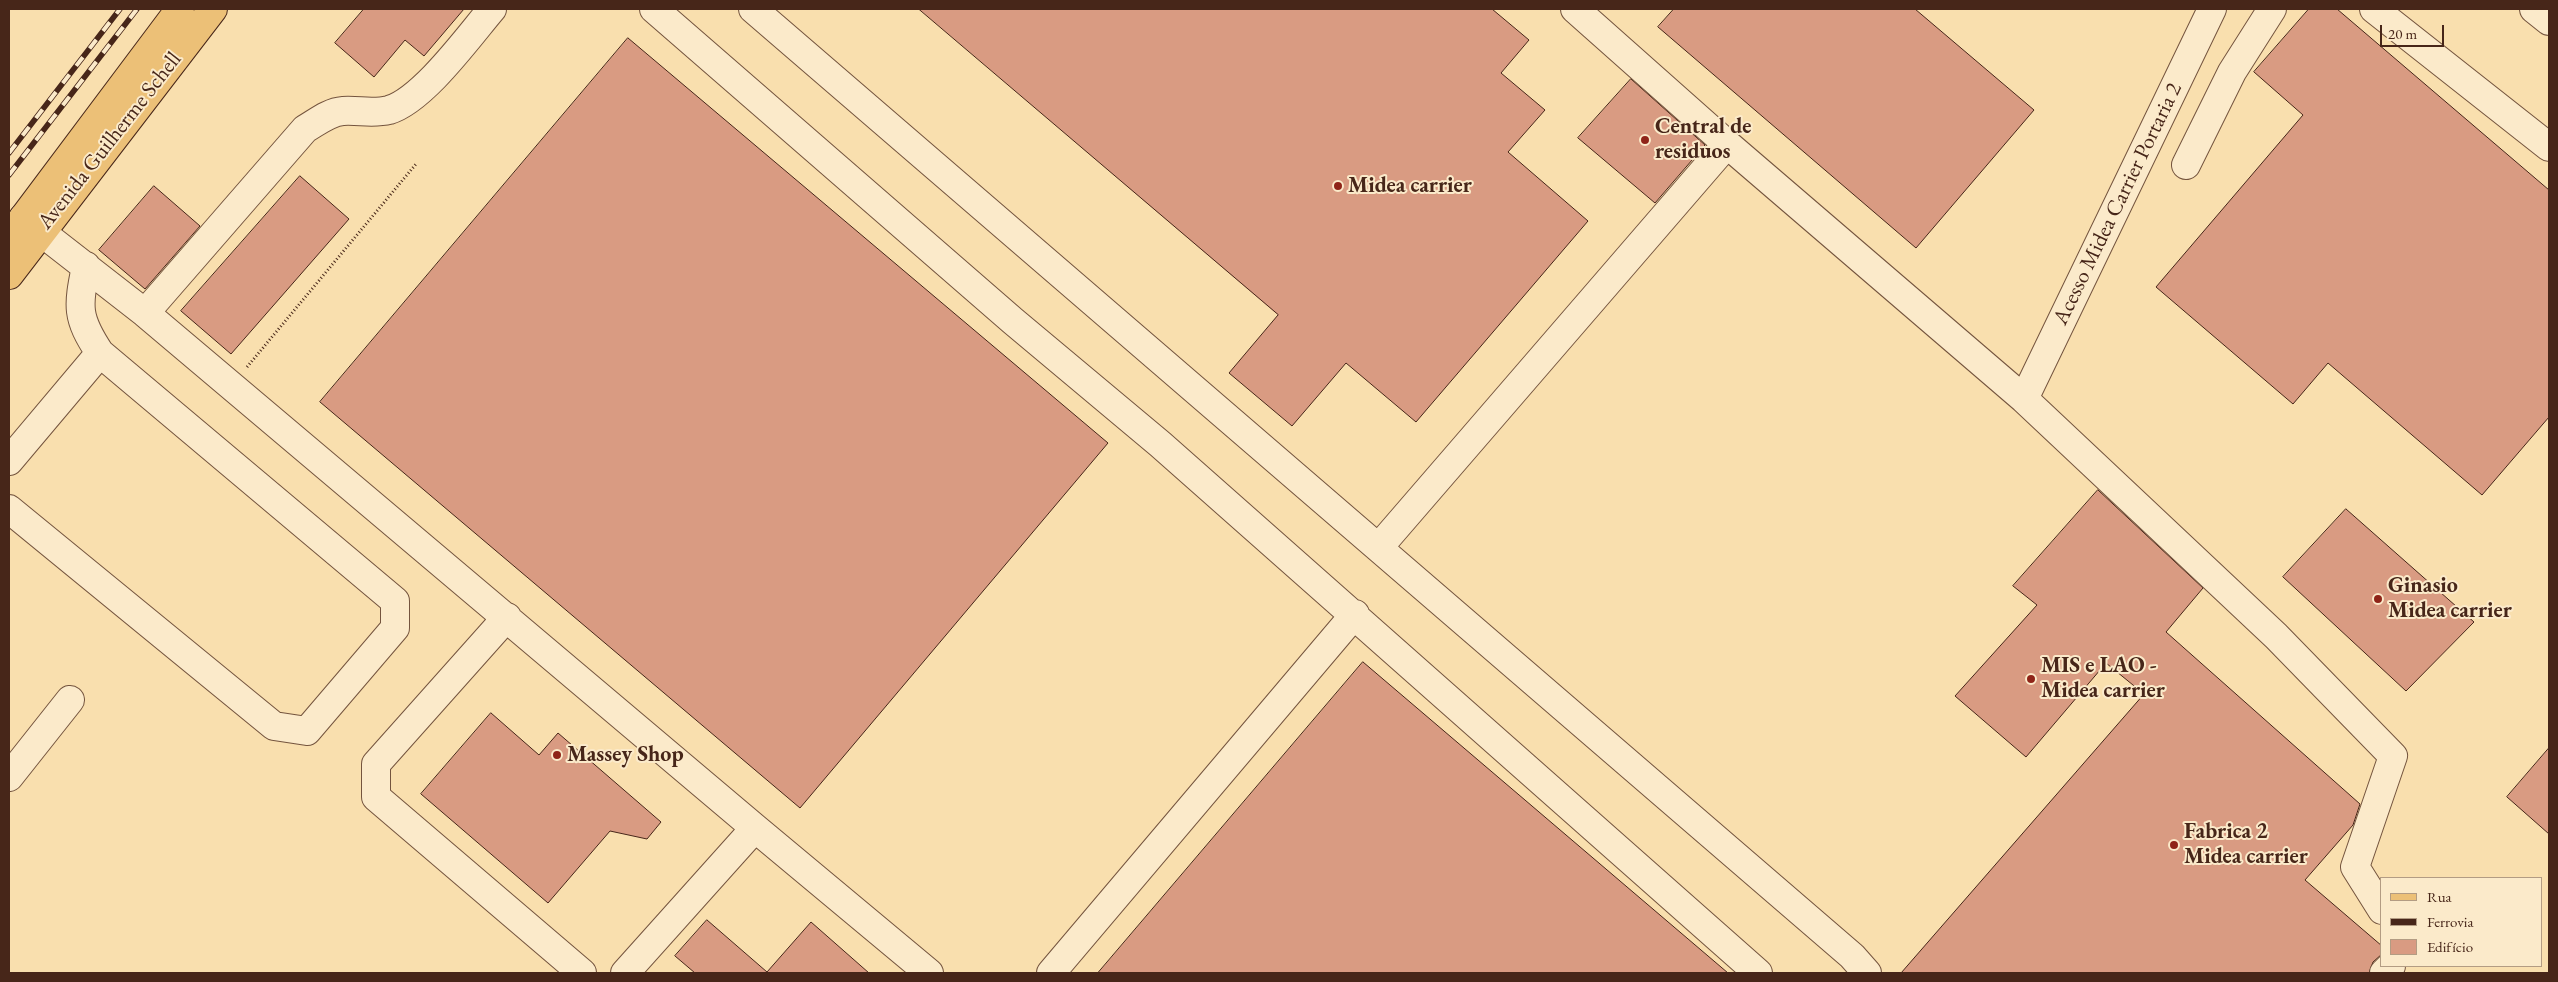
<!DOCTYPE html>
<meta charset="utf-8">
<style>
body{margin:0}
#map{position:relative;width:2558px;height:982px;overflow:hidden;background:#f9dfae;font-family:"EB Garamond",serif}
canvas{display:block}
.frame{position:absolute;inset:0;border:10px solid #472619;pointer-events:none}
.legend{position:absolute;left:2380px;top:877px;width:162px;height:90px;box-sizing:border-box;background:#fbeaca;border:1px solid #b39c83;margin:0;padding:6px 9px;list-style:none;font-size:15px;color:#472619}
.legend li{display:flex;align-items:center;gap:10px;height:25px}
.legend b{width:25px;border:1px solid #b39c83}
.scale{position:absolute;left:2380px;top:25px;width:64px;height:22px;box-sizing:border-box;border:2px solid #472619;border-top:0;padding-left:6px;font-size:15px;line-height:18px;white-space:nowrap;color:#472619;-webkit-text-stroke:4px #fbeaca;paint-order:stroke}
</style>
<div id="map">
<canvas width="2558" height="982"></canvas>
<div class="frame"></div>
<ul class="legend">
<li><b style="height:6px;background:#ecc077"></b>Rua</li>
<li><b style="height:6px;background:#472619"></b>Ferrovia</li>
<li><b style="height:14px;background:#d99b82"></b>Edifício</li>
</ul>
<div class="scale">20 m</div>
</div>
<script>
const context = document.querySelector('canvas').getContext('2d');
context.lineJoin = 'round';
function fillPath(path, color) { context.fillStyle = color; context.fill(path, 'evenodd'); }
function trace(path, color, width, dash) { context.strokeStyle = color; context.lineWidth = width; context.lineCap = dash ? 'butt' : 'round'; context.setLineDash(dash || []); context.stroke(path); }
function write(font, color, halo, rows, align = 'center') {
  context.font = font + ' "EB Garamond",serif'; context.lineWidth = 4; context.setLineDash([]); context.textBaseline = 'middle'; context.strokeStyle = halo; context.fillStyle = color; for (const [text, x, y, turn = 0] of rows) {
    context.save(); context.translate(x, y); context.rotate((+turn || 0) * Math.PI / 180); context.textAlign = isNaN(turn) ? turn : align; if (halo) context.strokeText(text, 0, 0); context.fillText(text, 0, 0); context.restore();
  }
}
const building = new Path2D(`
 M364,9H464L424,56L405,40L374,77L335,43Z
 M919,9H1492L1529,40L1501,73L1545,110L1508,152L1588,221L1416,422L1346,363L1292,426L1229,373L1278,315Z
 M1674,9H1915L2034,110L1916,248L1658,27Z
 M2309,9H2337L2549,190V417L2482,495L2328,363L2293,404L2156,287L2303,115L2254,72Z
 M628,38L1108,443L800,808L320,402Z
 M1631,79L1705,145L1655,203L1578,138Z
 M300,176L349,219L231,354L181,311Z
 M154,186L200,226L145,289L99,250Z
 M2098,490L2203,588L2166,632L2360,804L2353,825L2305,880L2382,946V954L2373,962L2369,973H1901L2144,694L2106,663L2026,757L1955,696L2037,605L2013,586Z
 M2346,509L2474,622L2406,691L2283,577Z
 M1363,662L1728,973H1098Z
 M491,713L539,755L558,733L661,822L647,839L610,831L548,903L421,794Z
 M2549,748V834L2507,797Z
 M707,920L767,972L811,922L869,973H695L675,956Z`);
const path = new Path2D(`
 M247,367L416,164`);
const minor = new Path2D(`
 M654,9L1013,321L1160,444L1758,973
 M753,9L1852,956L1867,973
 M1575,9L1727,144
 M2374,9L2549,147
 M2534,9L2549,21
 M2186,165L2232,72L2272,9
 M23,218L145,313L755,828L929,973
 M86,266C78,307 76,317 100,353
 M145,313L305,129C317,122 329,112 343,111C359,110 373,114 389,110C423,100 469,36 492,9
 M2024,399L2212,9
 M9,461L100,353L395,601V628L307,731L274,726L9,509
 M1379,547L1727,144L2024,399L2276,636L2393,756L2355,867L2382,910
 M507,617L376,764V797L582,973
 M9,777L70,700
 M625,973L755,828
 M1051,973L1355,614
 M2384,973L2391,966`);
const major = new Path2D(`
 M9,237L180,9
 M9,275L213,9`);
const rail = new Path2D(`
 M9,153L120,9
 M9,175L137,9`);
const markers = [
 [1645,140,5,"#8f2418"],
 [1338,186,5,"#8f2418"],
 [2378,599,5,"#8f2418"],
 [2031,679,5,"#8f2418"],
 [557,755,5,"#8f2418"],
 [2174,845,5,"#8f2418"]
];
const poiNames = [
 ["Central de",1655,127],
 ["residuos",1655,152],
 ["Midea carrier",1348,186],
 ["Ginasio",2388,586],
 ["Midea carrier",2388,611],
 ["MIS e LAO -",2041,666],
 ["Midea carrier",2041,691],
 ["Massey Shop",567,755],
 ["Fabrica 2",2184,832],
 ["Midea carrier",2184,857]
];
const streetNames = [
 ["Avenida Guilherme Schell",110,141,-52],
 ["Acesso Midea Carrier Portaria 2",2118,204,-64]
];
fillPath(building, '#d99b82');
trace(building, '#472619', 1);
trace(minor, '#74543e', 30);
trace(major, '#472619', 30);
trace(path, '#472619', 3, [1, 2.5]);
trace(minor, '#fbeaca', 28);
trace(major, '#ecc077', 28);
trace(rail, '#472619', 5.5);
trace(rail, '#fbeaca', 4, [11]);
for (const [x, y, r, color] of markers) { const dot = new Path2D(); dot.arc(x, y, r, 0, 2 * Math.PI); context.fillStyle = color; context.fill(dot); trace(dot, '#fbeaca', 2); }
write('bold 22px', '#472619', '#fbeaca', poiNames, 'left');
write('22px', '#472619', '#fbeaca', streetNames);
</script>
